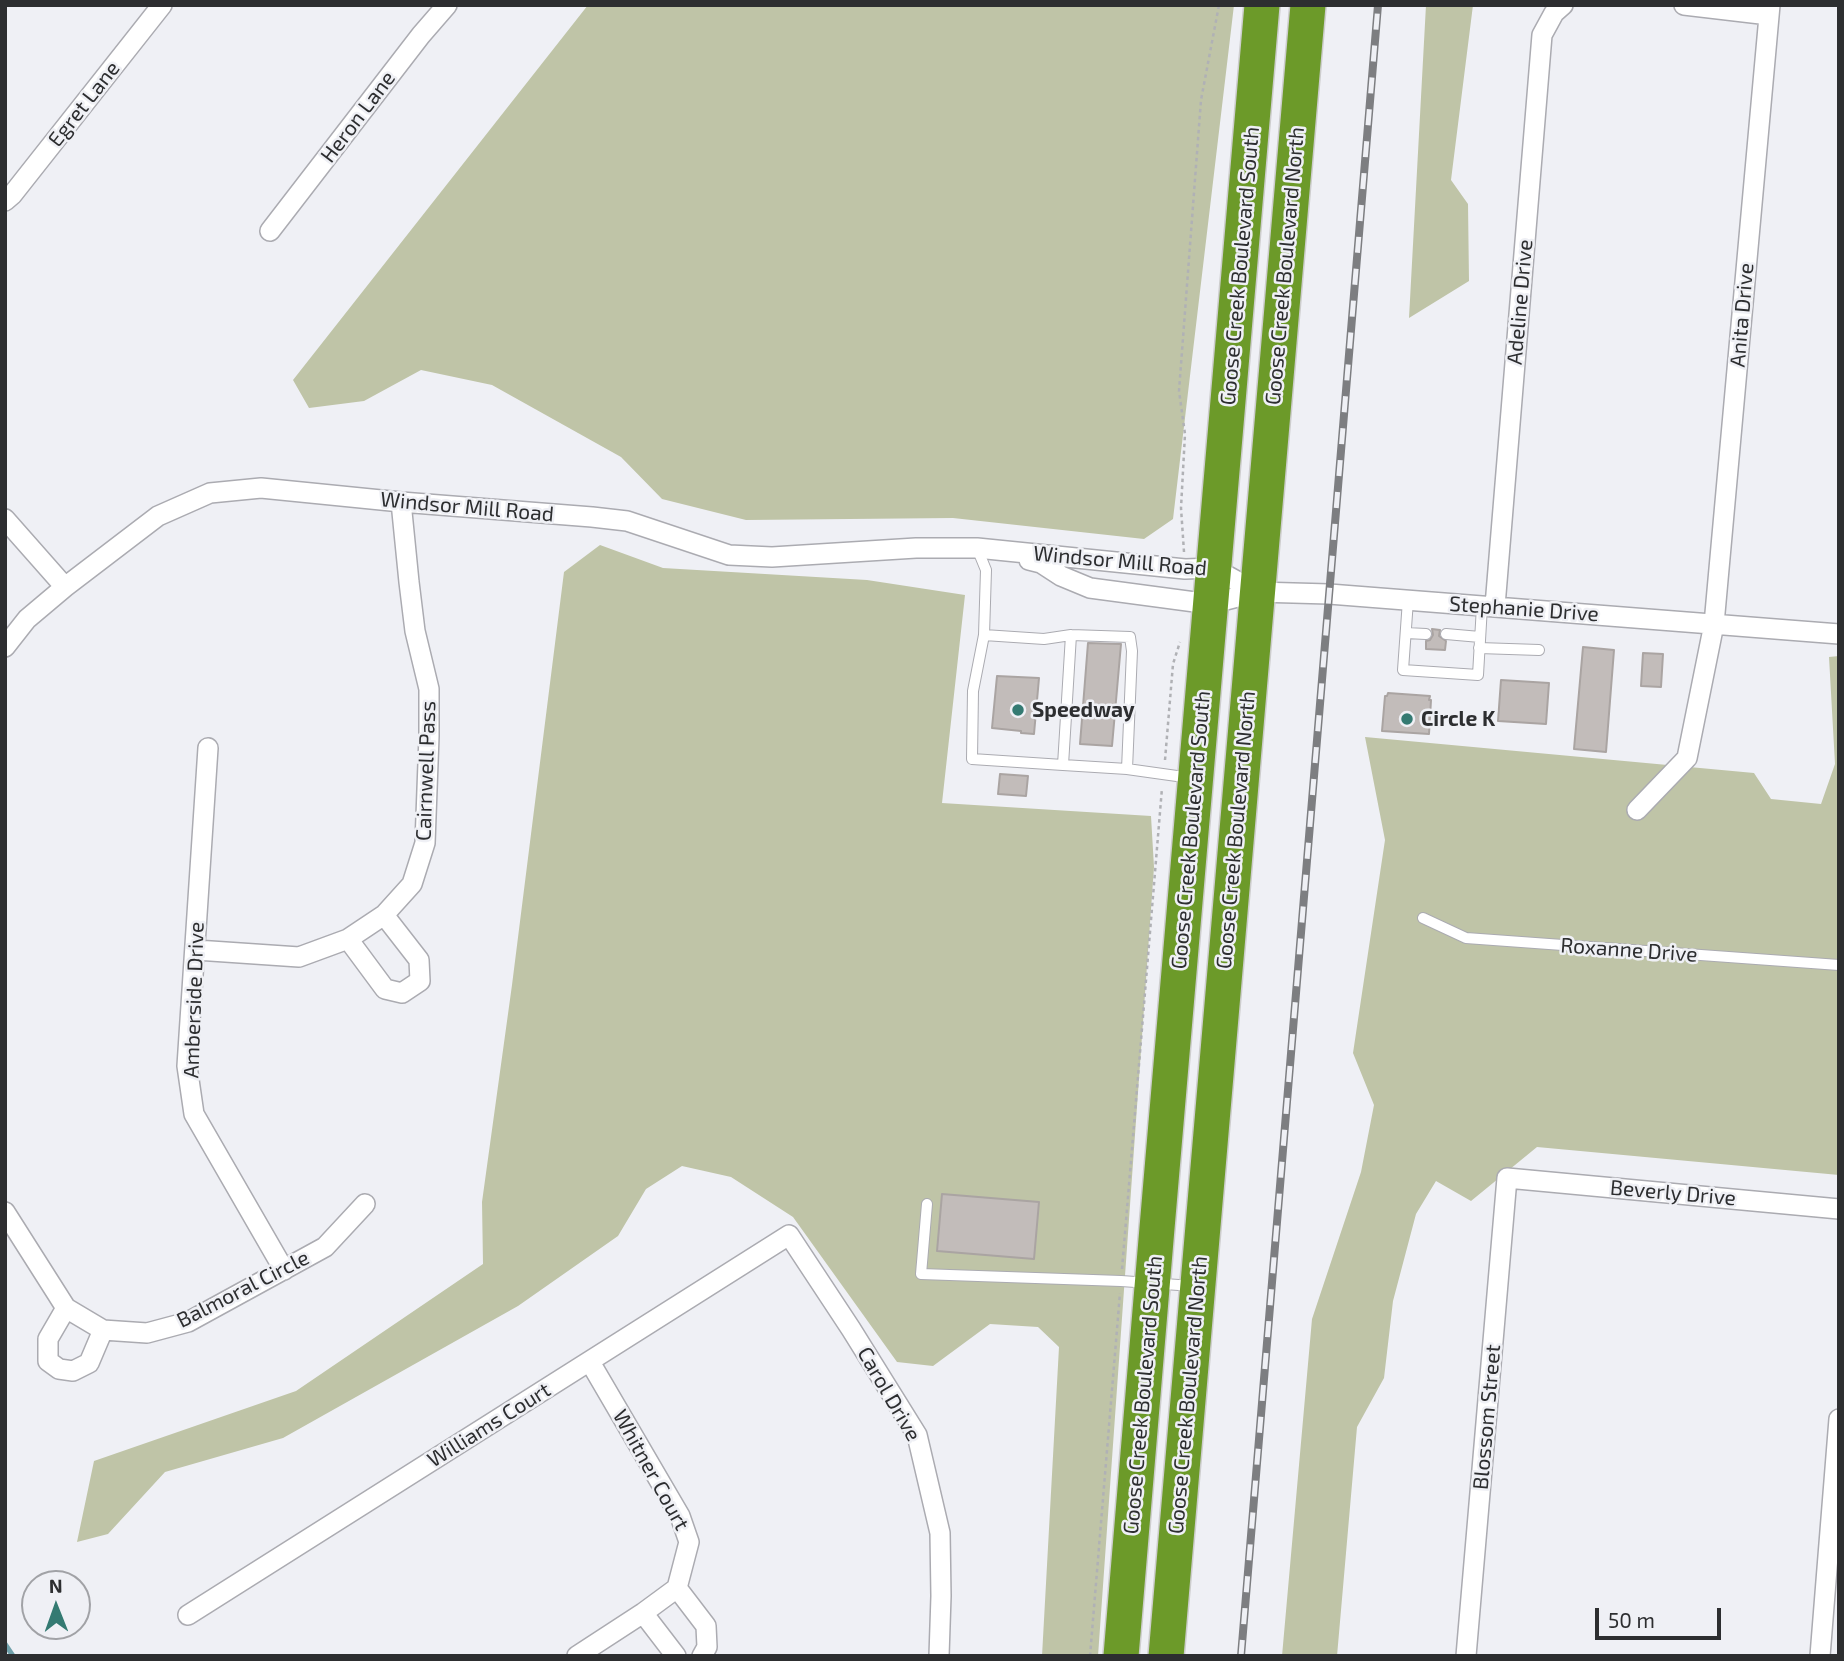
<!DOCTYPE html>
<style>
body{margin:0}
#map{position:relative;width:1844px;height:1661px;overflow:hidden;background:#eff0f5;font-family:"Exo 2",sans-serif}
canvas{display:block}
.frame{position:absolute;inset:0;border:7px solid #2d2e30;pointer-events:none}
.north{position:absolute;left:21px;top:1570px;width:70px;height:70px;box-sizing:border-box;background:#eff0f5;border:2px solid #a1a2a6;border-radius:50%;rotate:359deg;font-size:19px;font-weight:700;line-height:28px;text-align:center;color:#2d2e30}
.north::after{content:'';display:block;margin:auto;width:24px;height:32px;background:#347a72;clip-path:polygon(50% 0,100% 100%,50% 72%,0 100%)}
.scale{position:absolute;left:1595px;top:1608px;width:126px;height:32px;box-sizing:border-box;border:4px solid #2d2e30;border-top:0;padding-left:9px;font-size:21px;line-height:24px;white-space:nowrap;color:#2d2e30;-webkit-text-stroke:5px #eff0f5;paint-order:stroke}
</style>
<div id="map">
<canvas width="1844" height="1661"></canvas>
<div class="frame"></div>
<div class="north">N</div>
<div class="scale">50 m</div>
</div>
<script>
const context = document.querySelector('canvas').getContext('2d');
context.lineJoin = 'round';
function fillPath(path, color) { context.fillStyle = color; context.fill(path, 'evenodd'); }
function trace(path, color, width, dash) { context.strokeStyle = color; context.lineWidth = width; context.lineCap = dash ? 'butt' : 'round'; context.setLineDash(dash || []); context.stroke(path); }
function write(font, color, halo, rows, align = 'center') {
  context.font = font + ' "Exo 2",sans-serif'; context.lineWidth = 5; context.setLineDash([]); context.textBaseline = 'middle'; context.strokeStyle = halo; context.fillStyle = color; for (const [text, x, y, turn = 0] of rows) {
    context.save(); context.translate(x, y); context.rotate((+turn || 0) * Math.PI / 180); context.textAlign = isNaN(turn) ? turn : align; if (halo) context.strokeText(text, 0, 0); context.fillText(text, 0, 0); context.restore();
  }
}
const green = new Path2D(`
 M588,5H1234L1173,519L1144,539L953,518L746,520L662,499L621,457L492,385L421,370L364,401L309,408L293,380Z
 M1426,5H1473L1451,180L1468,204L1469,281L1409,318Z
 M600,545L663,568L867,580L965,595L942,803L1151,816L1154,867L1098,1656H1042L1059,1347L1038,1327L990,1324L933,1366L897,1362L793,1217L731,1177L682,1166L646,1189L618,1236L518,1306L283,1438L165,1472L108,1534L77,1542L94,1461L296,1391L483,1264L482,1202L512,985L564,572Z
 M1839,656V1175L1537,1147L1471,1201L1436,1181L1416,1214L1393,1301L1384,1378L1357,1427L1337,1656H1282L1312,1319L1361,1172L1374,1105L1353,1053L1385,840L1365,737L1754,773L1771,799L1821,804L1835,764L1829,657Z`);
const stream = new Path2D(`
 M5,1644L13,1656`);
const building = new Path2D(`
 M1432,629L1440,630L1439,636L1446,641L1445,650L1426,649V641L1430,640L1433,635Z
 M1088,643L1121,644L1112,746L1080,744Z
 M1583,647L1614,650L1606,752L1574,749Z
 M1643,653L1663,654L1661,687L1641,686Z
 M997,676L1039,678L1034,734L1021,733V731L992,728Z
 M1501,680L1549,683L1546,724L1498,721Z
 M1388,693L1430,696L1429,700H1431L1429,734L1382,731L1385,696H1387Z
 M1000,774L1028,776L1026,796L998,794Z
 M942,1194L1039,1202L1034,1259L937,1251Z`);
const path = new Path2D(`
 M1184,552L1181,508L1185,434L1179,391L1201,100L1219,5
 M1165,760L1173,664L1180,642
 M1122,1269L1162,788
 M1090,1656L1120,1293`);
const lane = new Path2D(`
 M977,548L986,570L984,635L1044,639L1071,635L1130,637L1132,651L1127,769L1191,778
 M1408,600L1403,670L1478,675L1482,606
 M1406,633L1426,634
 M1446,634L1480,637
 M984,635L973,691L972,759L1063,765
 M1071,635L1063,765L1127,769
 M1479,648L1539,650
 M1423,918L1466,938L1839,965
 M927,1204L921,1274L1121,1281L1193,1286`);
const street = new Path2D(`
 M1684,5L1769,15
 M5,201L12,195L162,5
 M270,231L421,35L447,5
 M5,519L65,587
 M1029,560L1041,563L1061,576L1090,588L1210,604L1257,592L1329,594L1839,634
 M1495,606L1542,35L1554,13L1563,5
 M5,647L27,619L65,587L158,516L210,493L261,488L401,502L592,517L627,521L729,555L772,557L916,548H977L1185,569L1213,568L1257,592
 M208,748L187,1066L194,1114L284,1270
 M1637,810L1687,758L1714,624L1770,5
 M348,939L385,989L402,993L420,981L419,960L384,915
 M196,950L299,957L348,939L384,915L412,884L425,843L429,736V689L415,631L409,582L401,502
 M5,1212L66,1308
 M103,1330L89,1363L73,1371L59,1369L48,1361V1339L66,1308L103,1330L147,1333L188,1322L325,1247L365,1204
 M677,1588L706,1626L707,1647L702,1656
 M643,1613L676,1656
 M188,1615L789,1235L851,1329L917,1435L940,1533L941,1596L939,1656
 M577,1656L643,1613L677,1588L689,1542L680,1516L590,1362
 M1466,1656L1507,1178L1839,1209
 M1820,1656L1839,1419`);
const highway = new Path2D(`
 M1121,1656L1157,1228L1262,5
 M1166,1656L1308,5`);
const rail = new Path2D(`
 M1241,1656L1378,5`);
const markers = [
 [1018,710,7,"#347a72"],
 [1407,719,7,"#347a72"]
];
const streetNames = [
 ["Egret Lane",84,104,-52],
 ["Heron Lane",358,117,-53],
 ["Goose Creek Boulevard South",1240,266,-85],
 ["Goose Creek Boulevard North",1285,266,-85],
 ["Adeline Drive",1520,302,-85],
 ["Anita Drive",1742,315,-85],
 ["Windsor Mill Road",467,507,5],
 ["Windsor Mill Road",1120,561,5],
 ["Stephanie Drive",1524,609,4],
 ["Cairnwell Pass",426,771,-88],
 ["Goose Creek Boulevard South",1191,830,-85],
 ["Goose Creek Boulevard North",1236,830,-85],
 ["Roxanne Drive",1629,950,4],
 ["Amberside Drive",194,1000,-88],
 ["Beverly Drive",1673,1193,5],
 ["Balmoral Circle",243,1289,-27],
 ["Carol Drive",889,1394,60],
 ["Goose Creek Boulevard South",1143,1395,-85],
 ["Goose Creek Boulevard North",1188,1395,-85],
 ["Blossom Street",1487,1417,-85],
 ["Williams Court",489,1425,-32],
 ["Whitner Court",651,1470,61]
];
const poiNames = [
 ["Speedway",1032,710],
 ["Circle K",1421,719]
];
fillPath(green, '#bfc4a7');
trace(stream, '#70a0aa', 5);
fillPath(building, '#c2bcba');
trace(building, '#aaa4a2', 2);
trace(lane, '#ababb1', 12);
trace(street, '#ababb1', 22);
trace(highway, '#cdcdcd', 38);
trace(path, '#b0b1b5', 2.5, [3.5, 3.5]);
trace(lane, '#fff', 10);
trace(street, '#fff', 19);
trace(highway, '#6c9a29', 35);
trace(rail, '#7d7e81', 8);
trace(rail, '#eff0f5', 5, [16]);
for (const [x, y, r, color] of markers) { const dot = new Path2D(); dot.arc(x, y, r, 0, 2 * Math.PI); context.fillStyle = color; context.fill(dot); trace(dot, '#eff0f5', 2.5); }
write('21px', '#2d2e30', '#eff0f5', streetNames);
write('bold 21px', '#2d2e30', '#eff0f5', poiNames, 'left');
</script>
